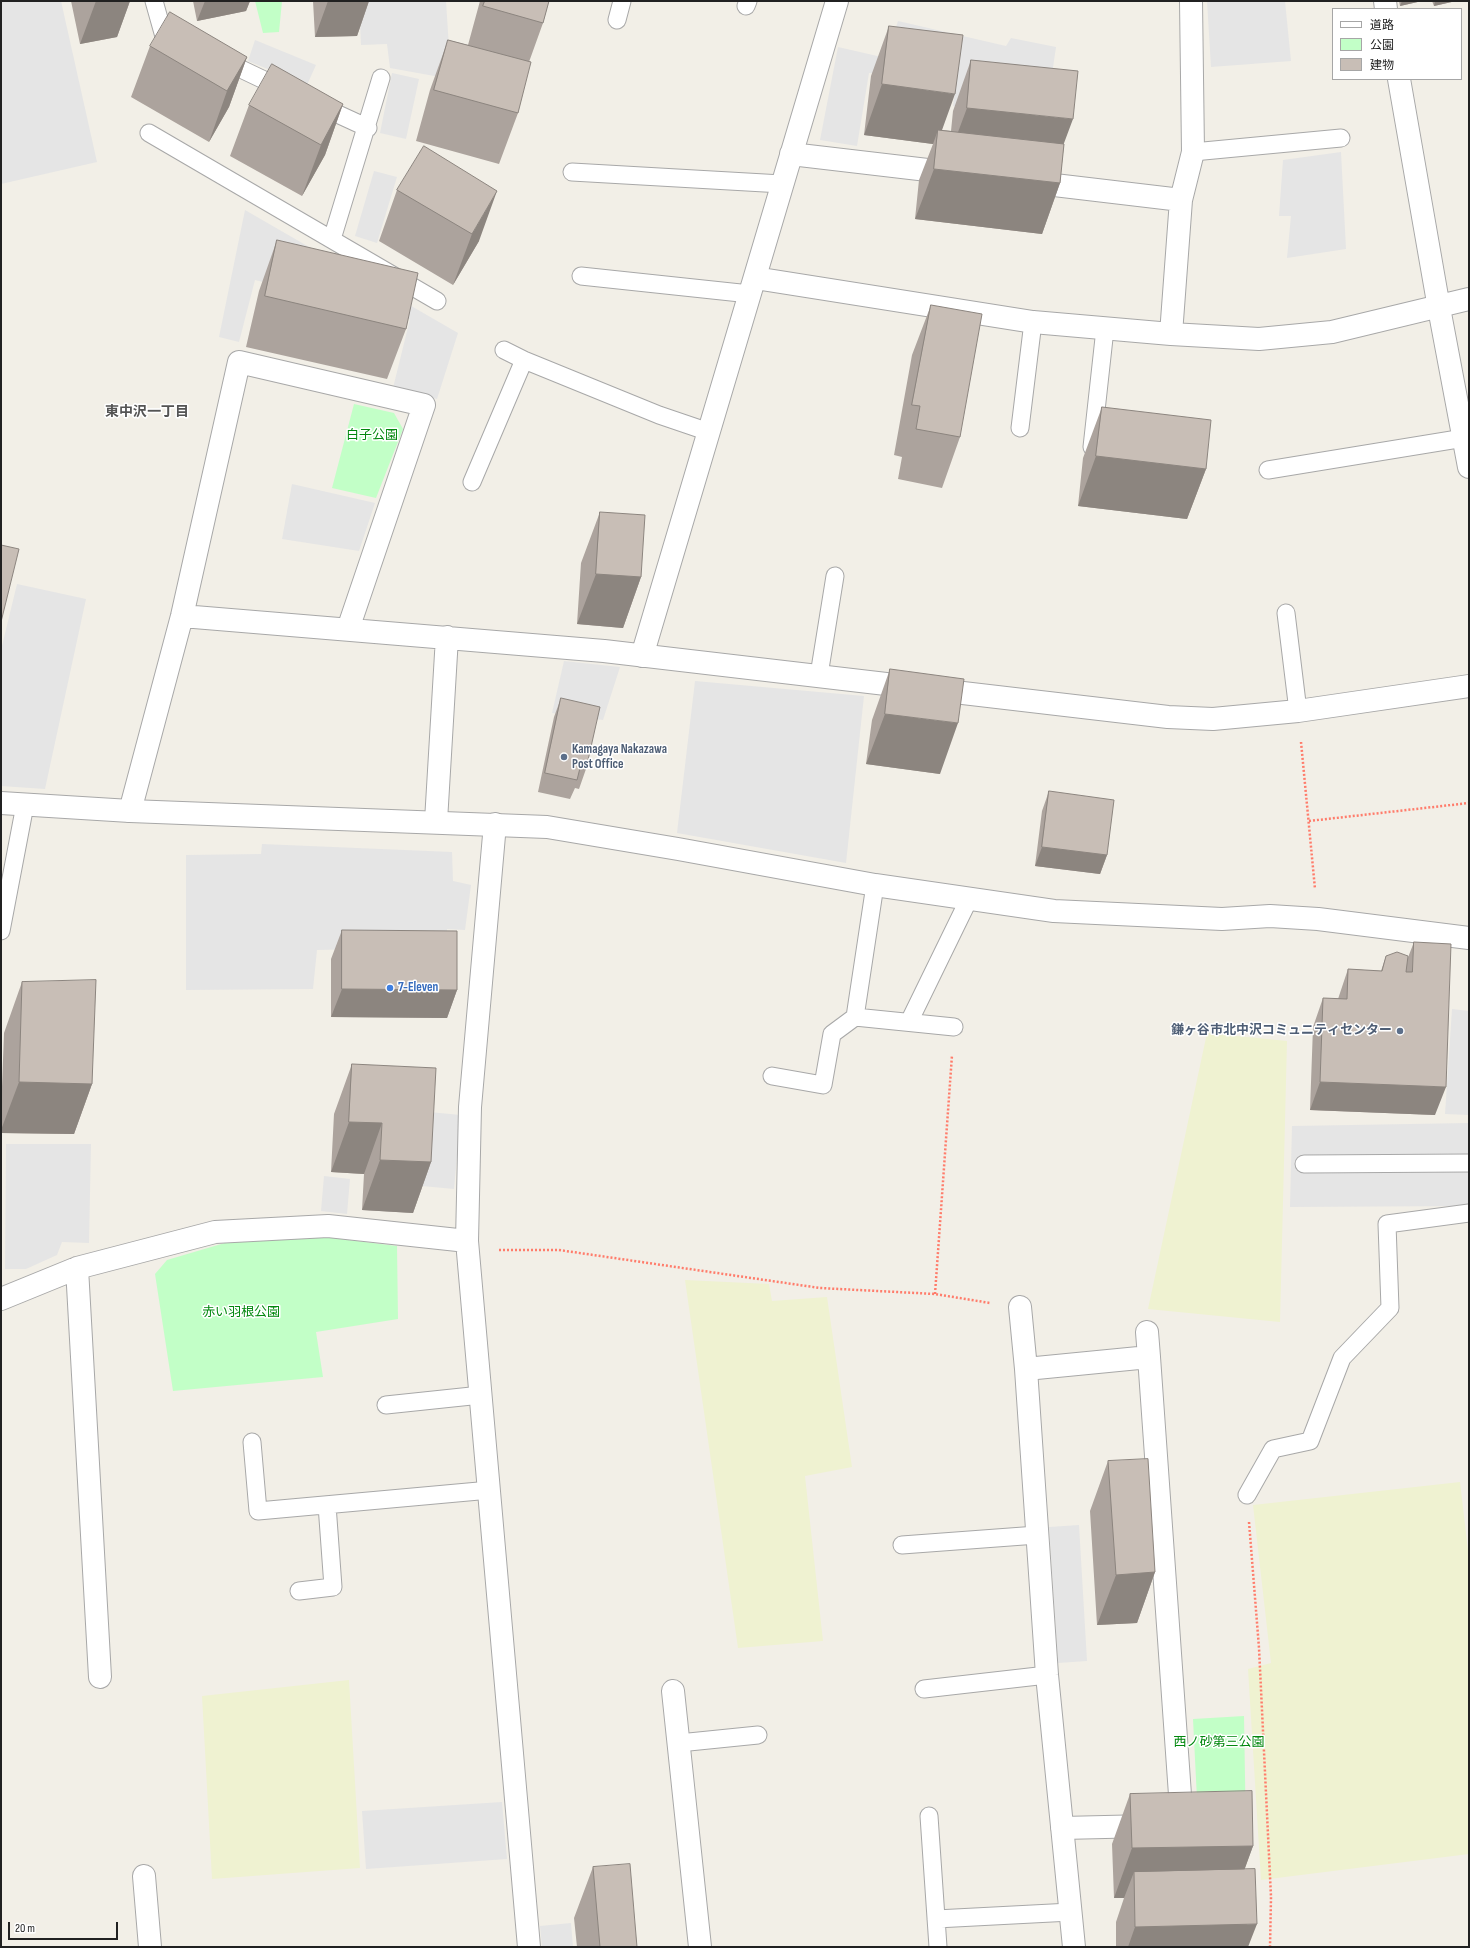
<!DOCTYPE html>
<meta charset="utf-8">
<style>
body{margin:0}
#map{position:relative;width:1470px;height:1948px;overflow:hidden;background:#f2efe7;font-family:"Sofia Sans Condensed","Noto Sans JP",sans-serif}
canvas{display:block}
.frame{position:absolute;inset:0;border:2px solid #212121;pointer-events:none}
.legend{position:absolute;left:1332px;top:8px;width:130px;height:72px;box-sizing:border-box;background:#fff;border:1px solid #a6a6a6;margin:0;padding:5px 7px;list-style:none;font-size:12px;color:#212121}
.legend li{display:flex;align-items:center;gap:8px;height:20px}
.legend b{width:20px;border:1px solid #a6a6a6}
.scale{position:absolute;left:8px;top:1922px;width:110px;height:18px;box-sizing:border-box;border:2px solid #212121;border-top:0;padding-left:5px;font-size:12px;line-height:14px;white-space:nowrap;color:#212121;-webkit-text-stroke:3px #fff;paint-order:stroke}
</style>
<div id="map">
<canvas width="1470" height="1948"></canvas>
<div class="frame"></div>
<ul class="legend">
<li><b style="height:5px;background:#fff"></b>道路</li>
<li><b style="height:11px;background:#c2ffc7"></b>公園</li>
<li><b style="height:11px;background:#c8beb6"></b>建物</li>
</ul>
<div class="scale">20 m</div>
</div>
<script>
const context = document.querySelector('canvas').getContext('2d');
context.lineJoin = 'round';
function fillPath(path, color) { context.fillStyle = color; context.fill(path, 'evenodd'); }
function trace(path, color, width, dash) { context.strokeStyle = color; context.lineWidth = width; context.lineCap = dash ? 'butt' : 'round'; context.setLineDash(dash || []); context.stroke(path); }
function write(font, color, halo, rows, align = 'center') {
  context.font = font + ' "Sofia Sans Condensed","Noto Sans JP",sans-serif'; context.lineWidth = 3; context.setLineDash([]); context.textBaseline = 'middle'; context.strokeStyle = halo; context.fillStyle = color; for (const [text, x, y, turn = 0] of rows) {
    context.save(); context.translate(x, y); context.rotate((+turn || 0) * Math.PI / 180); context.textAlign = isNaN(turn) ? turn : align; if (halo) context.strokeText(text, 0, 0); context.fillText(text, 0, 0); context.restore();
  }
}
const farmland = new Path2D(`
 M1207,1033L1287,1041L1280,1322L1148,1309Z
 M685,1280L769,1284L772,1301L827,1297L852,1467L805,1476L823,1641L738,1648Z
 M1460,1482L1469,1559V1854L1261,1880L1248,1669L1271,1663L1253,1505Z
 M349,1680L360,1868L212,1879L202,1696Z`);
const park = new Path2D(`
 M255,1H282L279,32L263,33Z
 M354,404L394,413L403,429L376,498L332,488Z
 M317,1236L397,1246L398,1319L316,1332L323,1377L173,1391L155,1274L167,1260L228,1242Z
 M1244,1716L1246,1837L1199,1839L1193,1719Z`);
const parking = new Path2D(`
 M1,1H61L97,162L1,184Z
 M359,1H446L451,79L390,68L387,44L361,45Z
 M1207,1H1285L1291,61L1211,67Z
 M898,21L1006,46L1011,38L1056,47L1046,115L953,106L956,83L869,73L857,146L820,140L838,47L886,58Z
 M255,40L316,65L307,85L248,61Z
 M392,73L419,79L406,139L380,133Z
 M1341,152L1346,249L1287,258L1291,216H1279L1283,160Z
 M374,171L397,177L377,243L355,236Z
 M245,210L458,333L437,399L393,388L410,319L255,280L239,342L219,337Z
 M292,484L375,503L359,551L282,539Z
 M17,584L86,599L45,789L1,786V650Z
 M564,661L620,667L603,720L552,713Z
 M695,681L864,696L846,863L677,833Z
 M262,844L452,852L453,881L471,885L465,930L447,929L449,947L317,950L313,989L186,990V855L261,854Z
 M1452,1009L1469,1011V1115L1445,1114Z
 M429,1112L461,1115L454,1189L422,1186Z
 M1469,1123V1206L1290,1207L1292,1126Z
 M6,1144H91L89,1243L62,1242L57,1255L26,1269H5Z
 M324,1176L350,1179L347,1214L321,1211Z
 M1079,1525L1087,1661L1058,1663L1049,1527Z
 M502,1802L507,1859L366,1869L362,1811Z
 M571,1923L573,1947H542L540,1926Z`);
const path = new Path2D(`
 M1301,742L1315,889
 M1309,821L1469,803
 M499,1250H559L820,1288L935,1294L990,1303
 M935,1294L952,1055
 M1249,1522L1259,1648L1271,1897L1270,1947`);
const service = new Path2D(`
 M154,1L163,33L178,40
 M746,6L748,1
 M617,20L622,1
 M222,60L283,89
 M318,105L368,128
 M149,133L437,301
 M1193,152L1341,138
 M572,172L782,184
 M332,239L381,78
 M581,276L750,294
 M504,350L524,360L659,415L709,432
 M1020,428L1033,322
 M1092,447L1105,329
 M1268,470L1464,438
 M472,482L524,360
 M1286,613L1298,711
 M819,675L835,576
 M1,931L25,805
 M855,1017L954,1027
 M909,1022L969,899
 M772,1076L823,1085L832,1034L855,1017L875,885
 M1304,1164L1469,1163
 M386,1405L481,1395
 M252,1442L258,1511L490,1490
 M1247,1495L1273,1449L1310,1441L1342,1358L1390,1308L1387,1224L1469,1213
 M902,1545L1037,1535
 M299,1591L333,1587L327,1505
 M924,1689L1047,1675
 M679,1743L758,1735
 M929,1816L938,1947
 M936,1919L1071,1912`);
const minor = new Path2D(`
 M1385,1L1386,9
 M1399,79L1439,308L1469,467
 M791,154L953,173
 M1029,182L1181,200
 M755,278L1033,322L1171,334L1259,339L1332,332L1469,299
 M1171,334L1181,200L1193,152L1191,1
 M182,616L604,651L1168,717L1213,719L1298,711L1469,686
 M642,656L837,1
 M130,811L182,616L239,362L424,405L348,629
 M436,821L447,637
 M495,824L470,1107L467,1241L529,1947
 M77,1268L100,1677
 M1,1299L77,1268L215,1232L328,1226L467,1241
 M1020,1307L1026,1369L1047,1675L1074,1947
 M1147,1332L1149,1357
 M1026,1369L1149,1357L1182,1823
 M673,1691L700,1947
 M1062,1828L1148,1826
 M144,1876L150,1947`);
const tertiary = new Path2D(`
 M1,803L130,811L547,827L678,849L875,885L1054,911L1222,919L1270,916L1318,919L1469,938`);
const wall = new Path2D(`
 M71,1H130L117,37L80,44Z
 M193,1H250L246,11L197,21Z
 M313,1H369L357,36L315,37Z
 M480,1H549L543,23L529,62L518,113L499,164L416,141L430,90L448,40L468,45Z
 M1399,1H1422L1400,6Z
 M1432,1H1456L1434,6Z
 M889,26L942,130L951,131L953,111L971,60L1064,144L1060,183L1042,234L915,219L919,180L933,144L864,135L871,76Z
 M150,46L247,57L229,107L209,142L131,97Z
 M343,104L325,155L302,196L230,156L249,105Z
 M424,146L479,241L453,285L379,241L397,190Z
 M277,240L406,329L387,379L246,347L259,291Z
 M931,305L960,437L942,488L898,479L902,457L894,455L912,355Z
 M1102,407L1206,469L1187,519L1078,506L1083,458Z
 M600,512L641,577L623,628L577,624L581,563Z
 M890,669L940,774L866,764L872,720Z
 M561,698L586,769L579,789L575,788L570,799L538,792L554,717Z
 M1049,791L1107,855L1100,874L1035,866L1042,811Z
 M342,930L457,990L447,1018L331,1017V959Z
 M1414,942L1435,1115L1310,1110L1313,1027L1323,998L1338,999L1348,969L1381,971L1386,956L1407,960Z
 M22,982L92,1084L74,1134L1,1133V1113L4,1033Z
 M352,1064L431,1162L413,1213L362,1210L364,1174L331,1172L334,1114Z
 M1108,1461L1155,1572L1137,1623L1097,1625L1090,1511Z
 M1130,1794L1253,1846L1244,1870L1248,1947H1116V1922L1124,1898H1114L1112,1844Z
 M593,1867L637,1947H577L574,1918Z`);
const shadedWall = new Path2D(`
 M96,1H130L117,37L80,44Z
 M205,1H250L246,11L197,21Z
 M328,1H369L357,36L315,37Z
 M1402,1H1422L1400,6Z
 M1435,1H1456L1434,6Z
 M247,57L229,107L209,142L227,91Z
 M882,84L955,94L937,144L938,130L933,144L864,135Z
 M343,104L325,155L302,196L321,145Z
 M967,108L1073,119L1054,170L948,159Z
 M934,169L1060,183L1042,234L915,219Z
 M497,191L479,241L453,285L472,234Z
 M1096,456L1206,469L1187,519L1078,506Z
 M596,574L641,577L623,628L577,624Z
 M885,714L958,723L940,774L866,764Z
 M1042,847L1107,855L1100,874L1035,866Z
 M342,989L457,990L447,1018L331,1017Z
 M19,1082L92,1084L74,1134L1,1133V1130Z
 M1320,1082L1446,1087L1435,1115L1310,1110Z
 M349,1122L382,1123L364,1174L331,1172Z
 M380,1160L431,1162L413,1213L362,1210Z
 M1155,1572L1137,1623L1097,1625L1116,1575Z
 M1253,1846L1235,1896L1134,1872L1124,1898H1114L1132,1848Z
 M1257,1924L1248,1947H1128L1135,1927Z`);
const building = new Path2D(`
 M485,1H549L543,23L483,6Z
 M170,12L247,57L227,91L150,46Z
 M889,26L963,35L955,94L882,84Z
 M448,40L531,62L518,113L434,90Z
 M971,60L1078,71L1073,119L967,108Z
 M272,64L343,104L321,145L249,105Z
 M938,130L1064,144L1060,183L934,169Z
 M424,146L497,191L472,234L397,190Z
 M277,240L418,273L406,329L265,296Z
 M931,305L982,314L960,437L916,429L920,406L912,405Z
 M1102,407L1211,420L1206,469L1096,456Z
 M600,512L645,515L641,577L596,574Z
 M1,545L19,549L1,622Z
 M890,669L964,679L958,723L885,714Z
 M561,698L600,707L586,769L580,768L577,780L545,773Z
 M1049,791L1114,800L1107,855L1042,847Z
 M342,930L457,931V990L342,989Z
 M1414,942L1451,944L1446,1087L1320,1082L1323,998L1347,999L1348,969L1382,971L1386,956L1397,952L1408,956L1406,972H1412Z
 M96,980L92,1084L19,1082L22,982Z
 M352,1064L436,1068L431,1162L380,1160L382,1123L349,1122Z
 M1148,1459L1155,1572L1116,1575L1108,1461Z
 M1252,1791L1253,1846L1132,1848L1130,1794Z
 M630,1864L637,1947H600L593,1867Z
 M1255,1869L1257,1924L1135,1927L1134,1872Z`);
const markers = [
 [564,757,4,"#5c6f8a"],
 [390,988,4,"#3f7fe0"],
 [1400,1031,4,"#5c6f8a"]
];
const parkNames = [
 ["白子公園",372,436],
 ["赤い羽根公園",241,1313],
 ["西ノ砂第三公園",1219,1743]
];
const serviceNames = [
 ["Kamagaya Nakazawa",572,750],
 ["Post Office",572,765],
 ["鎌ヶ谷市北中沢コミュニティセンター",1392,1031,"right"]
];
const shopNames = [
 ["7-Eleven",398,988]
];
const neighbourhoodNames = [
 ["東中沢一丁目",147,412]
];
fillPath(farmland, '#eff2d1');
fillPath(park, '#c2ffc7');
fillPath(parking, '#e5e5e5');
trace(service, '#a8a8a8', 19);
trace(minor, '#a8a8a8', 24);
trace(tertiary, '#a8a8a8', 24);
trace(path, '#ff7c6b', 2.5, [2, 2]);
trace(service, '#fff', 17);
trace(minor, '#fff', 22);
trace(tertiary, '#fff', 22);
fillPath(wall, '#aca39d');
fillPath(shadedWall, '#8c857f');
fillPath(building, '#c8beb6');
trace(building, '#8c857f', 1);
for (const [x, y, r, color] of markers) { const dot = new Path2D(); dot.arc(x, y, r, 0, 2 * Math.PI); context.fillStyle = color; context.fill(dot); trace(dot, '#fff', 1.5); }
write('13px', '#02880e', '#fff', parkNames);
write('bold 13px', '#4e5e75', '#fff', serviceNames, 'left');
write('bold 13px', '#366cbe', '#fff', shopNames, 'left');
write('bold 14px', '#545454', '#fff', neighbourhoodNames);
</script>
